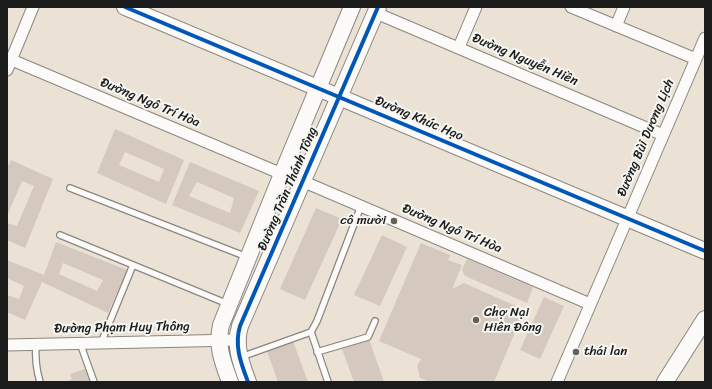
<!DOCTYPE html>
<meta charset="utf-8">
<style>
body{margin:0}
#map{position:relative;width:712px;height:389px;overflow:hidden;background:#ebe2d5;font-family:Sriracha,sans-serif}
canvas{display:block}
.frame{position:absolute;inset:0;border:8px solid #1c1c1c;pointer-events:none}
</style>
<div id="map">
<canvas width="712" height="389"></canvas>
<div class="frame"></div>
</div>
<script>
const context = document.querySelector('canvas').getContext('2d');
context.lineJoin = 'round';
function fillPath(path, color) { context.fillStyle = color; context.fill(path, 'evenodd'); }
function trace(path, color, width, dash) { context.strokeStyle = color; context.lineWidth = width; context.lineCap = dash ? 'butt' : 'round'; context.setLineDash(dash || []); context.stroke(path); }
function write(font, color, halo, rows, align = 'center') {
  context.font = font + ' Sriracha,sans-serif'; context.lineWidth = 4; context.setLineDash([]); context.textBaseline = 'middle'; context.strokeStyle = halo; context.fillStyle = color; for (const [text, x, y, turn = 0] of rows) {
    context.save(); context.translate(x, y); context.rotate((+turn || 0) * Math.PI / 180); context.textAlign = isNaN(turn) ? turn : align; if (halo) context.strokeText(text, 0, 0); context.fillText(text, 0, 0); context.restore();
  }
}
const building = new Path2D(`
 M115,129L184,160L166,204L97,173ZM125,152L164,169L159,182L119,165Z
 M11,160L53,179L25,248L7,240V223L17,226L34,186L22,181L7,216V168Z
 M190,162L259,191L240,233L172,205ZM197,182L234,198L230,213L189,196Z
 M316,208L342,219L305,300L280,289Z
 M382,235L407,247L380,306L354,295Z
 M56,242L127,270L108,313L42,282L25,320L7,312V295L19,299L24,286L7,278V260L44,275ZM63,263L103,280L97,291L59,274Z
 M421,243L450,255L448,260L462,265L452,289L464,283L516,306L521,318L494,382H430L420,378L417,366L421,359L379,341Z
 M467,259L533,287L527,303L465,276L462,270Z
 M544,297L564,306L540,359L520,350Z
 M369,339L384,382H354L342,349Z
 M293,341L308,382H278L267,351Z
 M85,369L87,374L89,373L92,382H65L72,379L70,374Z`);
const lane = new Path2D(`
 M70,188L247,257
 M60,235L228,304
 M311,332L328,382
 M80,343L94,382
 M101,343L133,265
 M36,344C35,358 36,369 40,382
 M317,352L368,337L375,321
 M241,357L311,332L317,321L361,206`);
const street = new Path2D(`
 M571,7L696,59
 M376,13L663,135
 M616,26L624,7
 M459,47L476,7
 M7,58L282,174
 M7,70L33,7
 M302,181L590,304
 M7,345L237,340
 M557,382L705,38`);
const secondary = new Path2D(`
 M125,7L705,251
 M230,382C223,363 216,346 221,325L282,174L352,7
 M248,382C241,363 234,346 240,326L378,7
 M665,382L705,319`);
const cycleway = new Path2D(`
 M125,7L705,251
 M248,382C241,363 234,346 240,326L378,7`);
const markers = [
 [394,221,4,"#64615d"],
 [476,320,4,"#64615d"],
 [576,352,4,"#64615d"]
];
const streetNames = [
 ["Đường Nguyễn Hiền",525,60,23],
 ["Đường Ngô Trí Hòa",150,103,23],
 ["Đường Khúc Hạo",419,119,23],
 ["Đường Bùi Dương Lịch",646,138,-67],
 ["Đường Trần Thánh Tông",288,189,-67],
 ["Đường Ngô Trí Hòa",452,229,23],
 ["Đường Phạm Huy Thông",122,328,-1]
];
const poiNames = [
 ["cô mười",386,221,"right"],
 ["Chợ Nại",484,313],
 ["Hiên Đông",484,328],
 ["thái lan",584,352]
];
fillPath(building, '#d5c8be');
trace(lane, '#8a867f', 8);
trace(street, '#8a867f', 13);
trace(secondary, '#8a867f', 18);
trace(lane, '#fcfbf9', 5.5);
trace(street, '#fcfbf9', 11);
trace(secondary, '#fcfbf9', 16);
trace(cycleway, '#0057b8', 4);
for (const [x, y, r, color] of markers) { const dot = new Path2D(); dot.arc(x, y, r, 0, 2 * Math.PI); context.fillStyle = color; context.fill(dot); trace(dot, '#f6f6f2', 1.5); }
write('13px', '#1c1c1c', '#f6f6f2', streetNames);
write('13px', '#1c1c1c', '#f6f6f2', poiNames, 'left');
</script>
